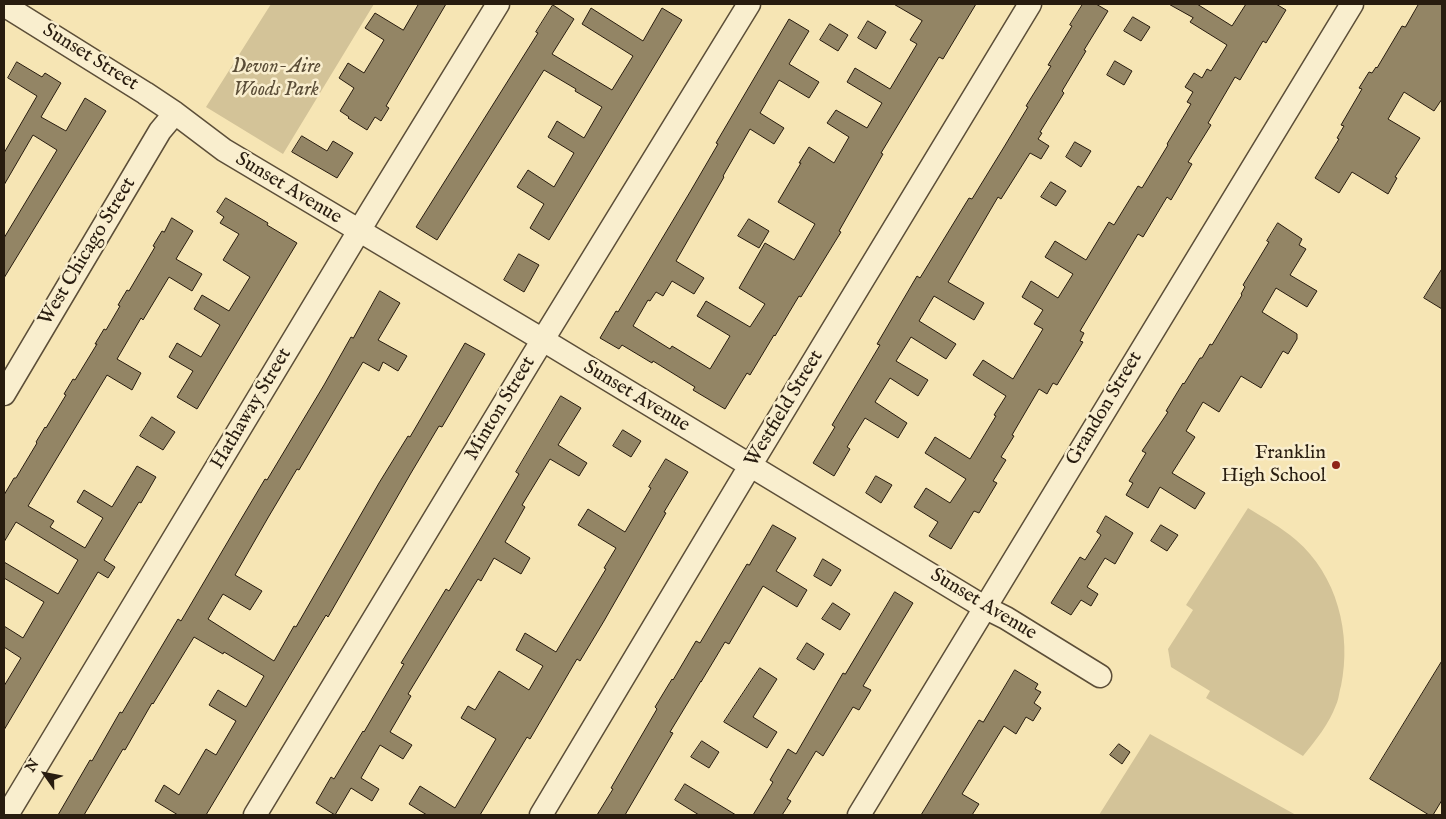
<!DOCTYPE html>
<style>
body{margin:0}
#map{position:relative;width:1446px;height:819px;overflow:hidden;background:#f6e5b4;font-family:"IM FELL English",serif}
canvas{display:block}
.frame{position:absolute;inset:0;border:5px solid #281c0f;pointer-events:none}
.north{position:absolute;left:20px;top:749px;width:50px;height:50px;-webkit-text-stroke:4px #f9eece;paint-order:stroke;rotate:303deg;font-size:14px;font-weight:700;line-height:20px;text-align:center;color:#281c0f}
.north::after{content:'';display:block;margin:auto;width:18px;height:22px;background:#281c0f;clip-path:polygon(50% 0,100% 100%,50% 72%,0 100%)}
</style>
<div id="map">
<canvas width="1446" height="819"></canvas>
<div class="frame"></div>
<div class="north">N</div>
</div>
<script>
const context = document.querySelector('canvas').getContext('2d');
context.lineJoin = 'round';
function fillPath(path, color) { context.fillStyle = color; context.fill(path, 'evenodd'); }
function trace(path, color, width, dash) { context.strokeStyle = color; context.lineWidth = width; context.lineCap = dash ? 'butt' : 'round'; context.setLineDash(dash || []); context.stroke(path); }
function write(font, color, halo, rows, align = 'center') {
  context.font = font + ' "IM FELL English",serif'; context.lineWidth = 5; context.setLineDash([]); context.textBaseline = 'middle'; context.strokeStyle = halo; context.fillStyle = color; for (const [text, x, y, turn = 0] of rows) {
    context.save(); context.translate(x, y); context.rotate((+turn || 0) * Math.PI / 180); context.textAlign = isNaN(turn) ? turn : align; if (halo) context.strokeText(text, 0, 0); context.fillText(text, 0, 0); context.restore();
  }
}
const green = new Path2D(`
 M271,4H374L283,154L206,107Z
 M1248,508C1264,518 1281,527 1296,540C1337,575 1352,634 1341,686C1339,692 1339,699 1336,705C1329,724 1316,740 1303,756L1206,698L1210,691L1171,667L1168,649L1193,610L1186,605Z
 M1150,734L1296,815H1099Z`);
const building = new Path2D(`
 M419,4H446L386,106L389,108L381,121L375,117L367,130L348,118L349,117L340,111L354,88L339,78L348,63L364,73L384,40L365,28L375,13L403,30Z
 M894,4H976L943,59L939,57L881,153L883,154L839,231L841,232L801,297L799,296L775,336L774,335L750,375L747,373L725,409L693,390L695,387L653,361L652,363L622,345L619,349L600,338L616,311L618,312L690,192L718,144L716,143L789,19L809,31L789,64L819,82L809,98L779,80L760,113L784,128L774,144L750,129L723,176L724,177L676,261L704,278L694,294L672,281L663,296L656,292L650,301L648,300L633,326L670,349L672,346L710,369L730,336L697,316L706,301L750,327L765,304L739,288L765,243L794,260L815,224L778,202L801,163H799L809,147L834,163L849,137L827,123L836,110L867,128L882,103L847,82L855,68L890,89L917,44L910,40L922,21Z
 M1083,4H1096L1108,11L1084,50L1086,51L1062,91L1064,93L1040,132L1042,133L1038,139L1049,146L1041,159L1030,153L1001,199L998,197L948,282L984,303L974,320L934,296L919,321L956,344L946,359L911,337L896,361L928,380L918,396L890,378L875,402L907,423L898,438L865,418L847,447L850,449L834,476L813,463L835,427L832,425L880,345L877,344L917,276L920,278L969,198L972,199L1004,147L1028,107L1026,106L1051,66L1048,65L1072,26L1070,25Z
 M1169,4H1197L1232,26L1246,4H1276L1286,10L1266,43L1263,41L1240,80L1235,77L1208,123L1211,125L1188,162L1192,164L1171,200L1167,197L1143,237L1138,234L1080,331L1084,333L1080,341L1083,342L1057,385L1053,383L1047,394L1039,389L1012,435L1014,436L1001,457L1006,460L993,481L997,483L979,513L974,511L951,549L929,536L938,522L914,507L926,488L950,503L966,479L925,453L935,437L970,459L996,416L994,415L1006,396L973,375L983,360L1013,379L1043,329L1034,324L1043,310L1022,297L1031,281L1058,298L1073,274L1045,257L1055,241L1086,260L1109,222L1114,225L1138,186L1142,188L1168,145L1167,144L1191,104L1187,102L1193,92L1185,87L1194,73L1202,78L1207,69L1211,71L1227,45L1190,22L1193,18Z
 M1419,4H1442V99L1434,111L1404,92L1388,119L1420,138L1395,177L1397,178L1388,194L1352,172L1339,193L1315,178L1339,139L1337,138L1344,126L1341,125L1362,89L1359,88L1369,72L1372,73L1376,67L1377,68L1402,26L1405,27Z
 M553,5L574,19L552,54L612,90L633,56L582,24L591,8L643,41L662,8L682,20L549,240L530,228L544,204L517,187L528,170L554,187L574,153L548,137L557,121L584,138L602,107L575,91L576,89L544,70L437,240L416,227L538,33L536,32Z
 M1133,17L1150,27L1141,41L1124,31Z
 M868,21L886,32L876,49L858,38Z
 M830,24L848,35L838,51L820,40Z
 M1115,61L1132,71L1124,85L1107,75Z
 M17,62L42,77L45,73L61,83L41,117L66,131L85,98L106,111L4,278V238L57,150L33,135L4,185V153L37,96L8,78Z
 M302,136L327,151L333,141L353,153L337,178L292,152Z
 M1075,142L1091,151L1081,167L1066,157Z
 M1051,182L1066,191L1056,206L1041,197Z
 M226,198L268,223L267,225L297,243L197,409L177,397L193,371L169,357L177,343L201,357L220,325L194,309L202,295L229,311L250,277L223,260L239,234L220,223L224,217L217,212Z
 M172,218L193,231L176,259L202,274L192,291L169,277L143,320L141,318L117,359L141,373L132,390L107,375L28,506L54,521L50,527L85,548L103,518L77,502L84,490L112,507L137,466L156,477L141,503L139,502L104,560L115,567L108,578L98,572L4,730V686L21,658L4,647V626L23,638L44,602L4,578V562L58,594L78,560L16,522L4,542V495L14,478H16L37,443L36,442L45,427L46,428L66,395L64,394L73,379L75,380L97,344H95L104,329L106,330L120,306L118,305L127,290L129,291L155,247L153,246L162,231L164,232Z
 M749,219L769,231L759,248L738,236Z
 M1278,223L1302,239L1299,245L1306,249L1290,275L1317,291L1307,307L1276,288L1262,312L1297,334V339L1288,354L1283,351L1261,388L1241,376L1219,412L1203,402L1186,431L1195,437L1172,473L1205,493L1195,509L1160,487L1148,508L1126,495L1133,483L1129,481L1146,453L1142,451L1168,412L1166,411L1183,383L1184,384L1200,358H1202L1210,344L1212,345L1242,295L1241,294L1245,287L1243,285L1269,242L1267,241Z
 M519,254L539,265L524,292L504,280Z
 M1442,269V309L1424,298Z
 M380,291L400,303L378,340L407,356L398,371L383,362L379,371L363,362L299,470L297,469L269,516L235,575L262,591L250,610L223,594L208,619L274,661L294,626L296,627L379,483L408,436L410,437L465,343L485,354L442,427L439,426L411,473L328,617L326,615L206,815H178L155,801L164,785L179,795L206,749L216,755L236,721L209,705L218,690L246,707L264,676L224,652L223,654L194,637L153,704L152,703L125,750L123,749L84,815H58L90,760L92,761L120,712L122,713L178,619L181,621L237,526L265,479L267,480L324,385L351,337L353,338Z
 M561,396L581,408L558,445L587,463L579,476L550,459L522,505L525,507L505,542L530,558L521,574L494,558L481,581L478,579L408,694L411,696L390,732L412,745L403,759L380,745L361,778L379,789L372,801L351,788L335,815L316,803L331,777L334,779L363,731L364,732L404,664L401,663L446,589L449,591L478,543L519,474L516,472Z
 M152,417L175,432L163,450L140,436Z
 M623,430L641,441L631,457L613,446Z
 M666,459L688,472L664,512L666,513L604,621L580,661L577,659L530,739L527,737L480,815H427L409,804L420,786L455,808L496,739L461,718L468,706L475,710L499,671L529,690L543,666L516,650L525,633L556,652L606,569L604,568L616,548L578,525L588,509L625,532L651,488L649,487Z
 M876,476L892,485L881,503L866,493Z
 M1106,516L1133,533L1115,564L1105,558L1087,587L1098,594L1091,606L1081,600L1071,615L1051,603L1080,557L1085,560L1101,535L1097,532Z
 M773,525L796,538L776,571L807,590L797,607L763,586L729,644L725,642L701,682V681L670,732L673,733L625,815H597L613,789L611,788L657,709L655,707L672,679L673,680L696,641L700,643L747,564L749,565Z
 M1161,525L1178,535L1167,551L1151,541Z
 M823,559L841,570L831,586L814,576Z
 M895,592L913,603L863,686L871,690L859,710L853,707L823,756L816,751L787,799L791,801L782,815H753L773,782L770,780L788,749L796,754L843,673L845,674Z
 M833,603L850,614L840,630L822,619Z
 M807,643L824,654L814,670L797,659Z
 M1442,661V800L1433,815H1429L1370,779Z
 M760,668L777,679L753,717L777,732L767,748L724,722Z
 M1015,670L1038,684L1035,689L1041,692L1034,703L1041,708L1033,721L1026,717L1016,734L1004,726L962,794L979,804L972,815H921L979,720L983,722Z
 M702,741L719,752L709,768L691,757Z
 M1119,744L1130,752L1122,764L1110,755Z
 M685,784L736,815H699L675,800Z`);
const minor = new Path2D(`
 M4,5L145,93L175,113L224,150L543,340L984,607L1006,618L1100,676
 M4,394L160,131L175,113
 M7,815L371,211L498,4
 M255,815L531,359L749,4
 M541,815L750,466L1030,4
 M859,815L1352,4`);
const markers = [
 [1336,465,5,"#8f2418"]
];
const streetNames = [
 ["Sunset Street",90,58,32],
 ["Sunset Avenue",288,189,31],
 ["West Chicago Street",88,252,-59],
 ["Sunset Avenue",636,397,31],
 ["Hathaway Street",252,409,-59],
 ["Minton Street",501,409,-59],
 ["Westfield Street",785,409,-59],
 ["Grandon Street",1105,409,-59],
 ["Sunset Avenue",983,605,31]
];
const parkNames = [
 ["Devon-Aire",276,68],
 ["Woods Park",276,91]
];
const poiNames = [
 ["Franklin",1326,454],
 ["High School",1326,477]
];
fillPath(green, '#d3c398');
fillPath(building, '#938565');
trace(building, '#281c0f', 1);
trace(minor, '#5c4e38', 25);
trace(minor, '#f9eece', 22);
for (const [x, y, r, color] of markers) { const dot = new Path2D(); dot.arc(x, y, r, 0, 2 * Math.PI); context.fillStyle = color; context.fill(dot); trace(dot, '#f9eece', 2); }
write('20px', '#281c0f', '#f9eece', streetNames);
write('italic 20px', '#5b4e38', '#f9eece', parkNames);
write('20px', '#281c0f', '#f9eece', poiNames, 'right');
</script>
